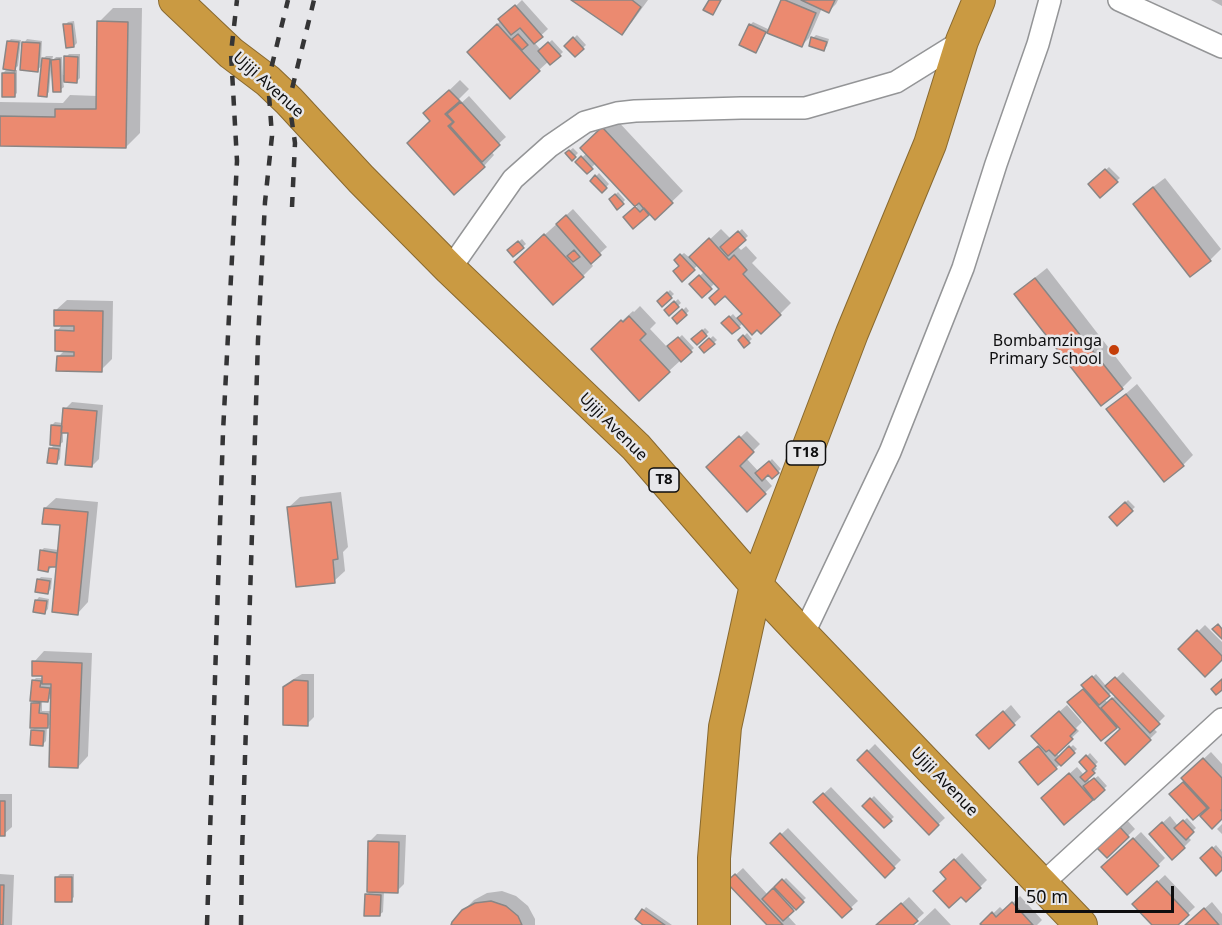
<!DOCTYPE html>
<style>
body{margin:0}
#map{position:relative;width:1222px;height:925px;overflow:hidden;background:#e7e7ea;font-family:"Noto Sans",sans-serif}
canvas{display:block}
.scale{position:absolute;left:1015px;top:886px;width:159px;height:27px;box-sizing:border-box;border:3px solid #0e0e0f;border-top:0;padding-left:8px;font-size:18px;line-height:21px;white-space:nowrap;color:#0e0e0f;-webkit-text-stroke:4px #e7e7ea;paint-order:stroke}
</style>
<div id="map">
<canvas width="1222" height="925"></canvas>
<div class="scale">50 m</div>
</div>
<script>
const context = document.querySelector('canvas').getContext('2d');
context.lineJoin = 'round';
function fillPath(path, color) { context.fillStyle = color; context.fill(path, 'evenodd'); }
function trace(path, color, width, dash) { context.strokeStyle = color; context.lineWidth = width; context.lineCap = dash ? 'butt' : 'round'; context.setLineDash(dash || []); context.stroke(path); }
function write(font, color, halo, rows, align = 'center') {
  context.font = font + ' "Noto Sans",sans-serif'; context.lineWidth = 5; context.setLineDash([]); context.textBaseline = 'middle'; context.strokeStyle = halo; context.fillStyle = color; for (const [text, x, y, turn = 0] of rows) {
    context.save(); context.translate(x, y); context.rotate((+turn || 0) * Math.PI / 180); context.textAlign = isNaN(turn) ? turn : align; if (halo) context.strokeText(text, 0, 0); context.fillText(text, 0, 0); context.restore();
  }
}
const shadow = new Path2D(`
 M522,0L548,29L534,42L541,50L552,40L563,52L551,63L549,61L539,70L480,41Z
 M574,0H648L632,22L621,33Z
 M782,0H838L836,4L829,11L822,8L809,38L802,45L767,31L759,48L756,51L741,44L750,25L753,22L770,30Z
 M1211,0H1222V6Z
 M113,8H142L140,133L126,147L0,145V102L63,103L70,95L98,96L99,22Z
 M74,21L77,43L74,46L65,25L68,22Z
 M577,35L586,45L575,55L566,46Z
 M816,35L829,39L827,46L824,49L813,38Z
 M11,39L21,40L18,66L13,70H17V93L14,96L3,73L8,68V42Z
 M27,39L42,41L41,61L46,56H53L52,61L56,57H62L63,75H66V57L69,54H80V78L77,81H63L64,87L60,90L53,71H51L49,92L46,96L43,65L37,70L24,43Z
 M460,80L469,89L455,103L458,106L469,96L506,137L491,151L494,155L484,166L432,121L436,103Z
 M614,117L683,191L655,218L650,212L633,227L637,206L596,163L587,172L577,162L587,153L582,148Z
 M573,148L578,153L572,159L567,153Z
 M1109,167L1120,178L1100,195L1090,184Z
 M599,173L609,184L602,191L592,181Z
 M1165,178L1221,249L1210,260L1191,275L1135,204L1145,193Z
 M618,192L625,200L618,208L611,199Z
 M573,209L607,247L590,262L593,266L583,276L526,252Z
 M721,229L731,239L742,229L748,236L737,246L741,250L746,246L757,258L752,263L791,303L780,314L743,323L739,327L723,323L733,314L738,320L744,314L715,283L702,296L691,284L704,272L698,265L682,280L679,257L684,253L690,258Z
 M522,239L526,244L513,255L509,250Z
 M1047,268L1132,378L1122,388L1016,294L1027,284Z
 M670,290L674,294L662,305L659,301Z
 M678,299L681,303L669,314L666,310Z
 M67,300L113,301L112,359L101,370L58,357L65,350L57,331L63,324L56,310Z
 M640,306L656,323L650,329L668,348L682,335L694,348L669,371L603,338L633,311L634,312Z
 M686,307L689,311L677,322L674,319Z
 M705,328L709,332L697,343L693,339Z
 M747,333L752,339L745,345L740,340Z
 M713,336L717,340L704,351L701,347Z
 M1137,384L1193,455L1183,465L1108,409Z
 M72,402L103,405L99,459L92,466L70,432L63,431V442L58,446H61L60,459L57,462L50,449L55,444L52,425L55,422L63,423L65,409Z
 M747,431L760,444L746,458L759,472L772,459L781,469L772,477L769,473L764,477L772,486L748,510L708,468Z
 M341,492L348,547L343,552L345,571L334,581L289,507L300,497Z
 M56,498L98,502L88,602L78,613L58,563L48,570L41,551L44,548L59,550L62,524L45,508Z
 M1128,500L1135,507L1117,524L1111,517Z
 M41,577L52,578L51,589L48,592L38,580Z
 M39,597L49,599L48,609L45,612L36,601Z
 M1205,625L1222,642V658L1180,649Z
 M44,651L92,653L88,756L78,767L52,723L47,727L46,741L43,744L32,730L36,726L32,703L36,700L33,681L36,678H43L44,675L34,662ZM52,696V711H42V700L48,701Z
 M1123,672L1165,716L1153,728L1157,732L1125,763L1122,729L1118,725L1101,739L1076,696L1085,687L1084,685L1096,674L1107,687ZM1112,692L1116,695L1108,703L1104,699Z
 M302,674H314V717L307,724L284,687L292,680Z
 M1011,705L1021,717L989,747L985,729Z
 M1067,705L1082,722L1076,728L1079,731L1056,753L1060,757L1073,745L1077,749L1056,768L1028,756L1041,745L1040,729Z
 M875,744L945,818L929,833L859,760Z
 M1211,752L1222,764V817L1208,804L1193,818L1171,794L1185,780L1183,778Z
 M1090,753L1098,762L1094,766L1097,769L1087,778L1090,782L1098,776L1107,786L1064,823L1050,791L1077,767L1084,775L1089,771L1081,762Z
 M831,787L901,860L885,876L815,802Z
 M0,794H12V827L4,834H0Z
 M874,796L894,817L884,826L864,806Z
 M1170,816L1178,826L1187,818L1196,828L1187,836L1191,840L1184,847L1158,827Z
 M1126,819L1135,829L1107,856L1097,846Z
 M1222,824V834L1217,829Z
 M788,828L858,901L842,916L772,843Z
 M1141,832L1165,858L1158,865L1103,867Z
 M377,834L406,835L404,884L397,891H384L383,912L379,915L367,895L371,890L370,841Z
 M1216,845L1222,852V868L1202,858Z
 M962,853L987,880L967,900L942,872Z
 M743,868L768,895L786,878L806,898L787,915L796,925H769L728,882Z
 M0,874L14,875L12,925H0Z
 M60,874H74V897L71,900L57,877Z
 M1165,875L1195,907L1176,925H1154L1141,897Z
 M502,891L516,896L528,906L535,919V925H452L463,911L474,900L487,893Z
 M1020,896L1042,920L1037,925H984L982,924L1000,907L1004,911Z
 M909,897L924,913L911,925H878Z
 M1212,902L1222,914V925H1186Z
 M646,907L672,925H645L637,919Z
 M935,908L951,925H917Z`);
const building = new Path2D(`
 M571,0H632L641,7L622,35Z
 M709,0H721L713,15L703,10Z
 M781,0H785L816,13L802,47L767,33Z
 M801,0H835L829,13Z
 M515,5L543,37L534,44L520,28L511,35L498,19Z
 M97,21L128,22L126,148L0,146V116L55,117V109H96Z
 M63,24H72L74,47L66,48Z
 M497,24L540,71L510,99L467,52Z
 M749,24L766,32L756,53L739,45Z
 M518,34L528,45L522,50L512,39Z
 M573,37L584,49L575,57L564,46Z
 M811,37L827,42L824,51L809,46Z
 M7,41L19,42L15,71L3,69Z
 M22,42L40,43L38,72L20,70Z
 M548,42L561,56L550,65L538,51Z
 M64,56L78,57L77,83L64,82Z
 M42,58L50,59L47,97L38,96Z
 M60,59L61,92H53L51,60Z
 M2,73H15V97H2Z
 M449,90L460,101L445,114L453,122L448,126L485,167L454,195L407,143L430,121L423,113Z
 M461,102L500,145L482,162L450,126L454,122L447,114Z
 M602,127L673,203L655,220L644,208L640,212L580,148Z
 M569,150L576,157L572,161L565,153Z
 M581,156L593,169L587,174L575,162Z
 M1105,169L1118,182L1100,198L1088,184Z
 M595,175L607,188L602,193L590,181Z
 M1153,187L1211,261L1190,277L1133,204Z
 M615,194L624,204L617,210L609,199Z
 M639,203L649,215L633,229L623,217Z
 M566,215L601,255L591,264L556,224Z
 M738,231L746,240L728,256L720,247Z
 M544,234L584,277L553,305L514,262Z
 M709,238L729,260L734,255L747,270L743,274L781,315L761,334L757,330L752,335L737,318L742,314L725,296L715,305L709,298L719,289L689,257Z
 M518,241L524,248L513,257L507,250Z
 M574,250L580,257L573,262L567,256Z
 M680,254L695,270L682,282L673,271L679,266L674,260Z
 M699,275L712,289L702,298L689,284Z
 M1035,278L1123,389L1101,406L1014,294Z
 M667,292L672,298L662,307L657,301Z
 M674,301L679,307L669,316L664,310Z
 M682,309L687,315L677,324L672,318Z
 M54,310L103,311L102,372L56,371L57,356H74V352L55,351V330L74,331V326H54Z
 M629,316L646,334L640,340L670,372L639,401L591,349L621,320L623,322Z
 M729,316L740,328L732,334L721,323Z
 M702,330L707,336L697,345L691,339Z
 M743,335L750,343L744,348L738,340Z
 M678,337L692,352L681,362L667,346Z
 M709,338L715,344L704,353L699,347Z
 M1126,394L1184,466L1164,482L1106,409Z
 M63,408L97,411L92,467L65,465L68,433H61Z
 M51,425L62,426L60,446L50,445Z
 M739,436L754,452L740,466L766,494L747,512L706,467Z
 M49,448L59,449L57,464L47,463Z
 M769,461L779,473L772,479L768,475L762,481L755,473Z
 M331,502L338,559L333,560L335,583L296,587L287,507Z
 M1125,502L1133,511L1117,526L1109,517Z
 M44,508L88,512L78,615L52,612L60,525L42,524Z
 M40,550L57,553L56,567H49L48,572L38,570Z
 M37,579L50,581L48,594L35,592Z
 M35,600L47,601L45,614L33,612Z
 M1218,624L1222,629V639L1212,629Z
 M1197,630L1222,656V660L1205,677L1178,649Z
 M32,661L82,663L78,768L49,767L51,684H42V676H32Z
 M1092,676L1110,696L1099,705L1081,685Z
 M1115,677L1160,724L1150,733L1105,686Z
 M1222,679V690L1216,695L1211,689Z
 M32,680L41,681L40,687L50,688L48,702L30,701Z
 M294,680L308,681V726L283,725V687Z
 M1083,689L1117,728L1101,741L1067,702Z
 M1112,698L1151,740L1125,765L1105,743L1120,729L1101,708Z
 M31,703H40L39,713L48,714V728H30Z
 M1003,711L1015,725L989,749L976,735Z
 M1059,711L1076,730L1070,736L1073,739L1055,756L1049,750L1046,752L1031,736Z
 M31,730L44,731L43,746L30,745Z
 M1038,746L1057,769L1038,785L1019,762Z
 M1069,746L1075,753L1061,766L1055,760Z
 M867,750L939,825L929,835L857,760Z
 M1086,755L1096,766L1092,770L1095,773L1085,782L1080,777L1087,771L1079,762Z
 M1203,758L1222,778V809L1221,810L1222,812V819L1212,829L1200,816L1209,808L1181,778Z
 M1069,773L1093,800L1064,825L1041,798Z
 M1094,778L1105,790L1094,800L1083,786Z
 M1183,782L1207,808L1193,820L1169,794Z
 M823,793L895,868L885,878L813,802Z
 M870,798L892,821L884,828L862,806Z
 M0,801H5V836H0Z
 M1183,820L1194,832L1186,840L1174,828Z
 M1162,822L1185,848L1172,860L1149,834Z
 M1118,825L1129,837L1107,858L1095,846Z
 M780,833L852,909L842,918L770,843Z
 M1133,838L1159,866L1127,895L1101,867Z
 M368,841L399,842L398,893L367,892Z
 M1212,847L1222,858V870L1216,876L1200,858Z
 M954,859L981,888L966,902L961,897L949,908L933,891L946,879L940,872Z
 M735,874L783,925H767L726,882Z
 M55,877H72V902H55Z
 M782,879L804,902L796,910L774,887Z
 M1157,881L1189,915L1178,925H1152L1132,904Z
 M0,885H4L3,925H0Z
 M773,888L794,911L783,921L762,899Z
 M365,894L381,895L380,916H364Z
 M491,901L506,906L518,916L522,925H451L452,922L462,910L475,903Z
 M1012,902L1033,925H982L980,924L992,912L996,917Z
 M901,903L918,921L913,925H876Z
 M1204,908L1219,925H1185Z
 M642,909L665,925H643L635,919Z`);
const minor = new Path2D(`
 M1119,0L1222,47
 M450,269L513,179L550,146L585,122L617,113L635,111L741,108H805L896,82L962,41
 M803,635L890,452L963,268L996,164L1038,44L1050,0
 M1042,884L1222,719`);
const highway = new Path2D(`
 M175,0L231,53L268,81L289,101L361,179L450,269L636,447L756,585L803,635L1081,925
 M714,925V858L725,727L756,585L852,333L930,144L962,41L979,0`);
const rail = new Path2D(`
 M292,207L295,143L289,101L314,0
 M207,925L223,432L237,161L231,53L237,0
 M241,925L242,854L258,340L265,202L272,136L268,81L288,0`);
const markers = [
 [1114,350,6,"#c53e09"]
];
const shields = [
 [806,453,39],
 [664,480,30]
];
const shieldNames = [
 ["T18",806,453],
 ["T8",664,480]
];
const streetNames = [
 ["Ujiji Avenue",268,85,42],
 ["Ujiji Avenue",613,427,45],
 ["Ujiji Avenue",944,782,46]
];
const poiNames = [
 ["Bombamzinga",1102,341],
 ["Primary School",1102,359]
];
fillPath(shadow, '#0003');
fillPath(building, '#eb8a70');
trace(building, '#898685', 1.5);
trace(minor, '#949597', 24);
trace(highway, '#886930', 34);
trace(minor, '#fff', 21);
trace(highway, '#ca9a42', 32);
trace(rail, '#353536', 4.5, [10, 10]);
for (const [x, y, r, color] of markers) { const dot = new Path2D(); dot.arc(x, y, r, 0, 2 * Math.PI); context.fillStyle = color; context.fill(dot); trace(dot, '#e7e7ea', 2); }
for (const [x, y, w] of shields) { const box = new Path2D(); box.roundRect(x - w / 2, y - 12, w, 24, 4.5); context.fillStyle = '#e7e7ea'; context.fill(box); trace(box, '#0e0e0f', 1.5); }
write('bold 15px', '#0e0e0f', null, shieldNames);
write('16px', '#0e0e0f', '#e7e7ea', streetNames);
write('16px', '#0e0e0f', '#e7e7ea', poiNames, 'right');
</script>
